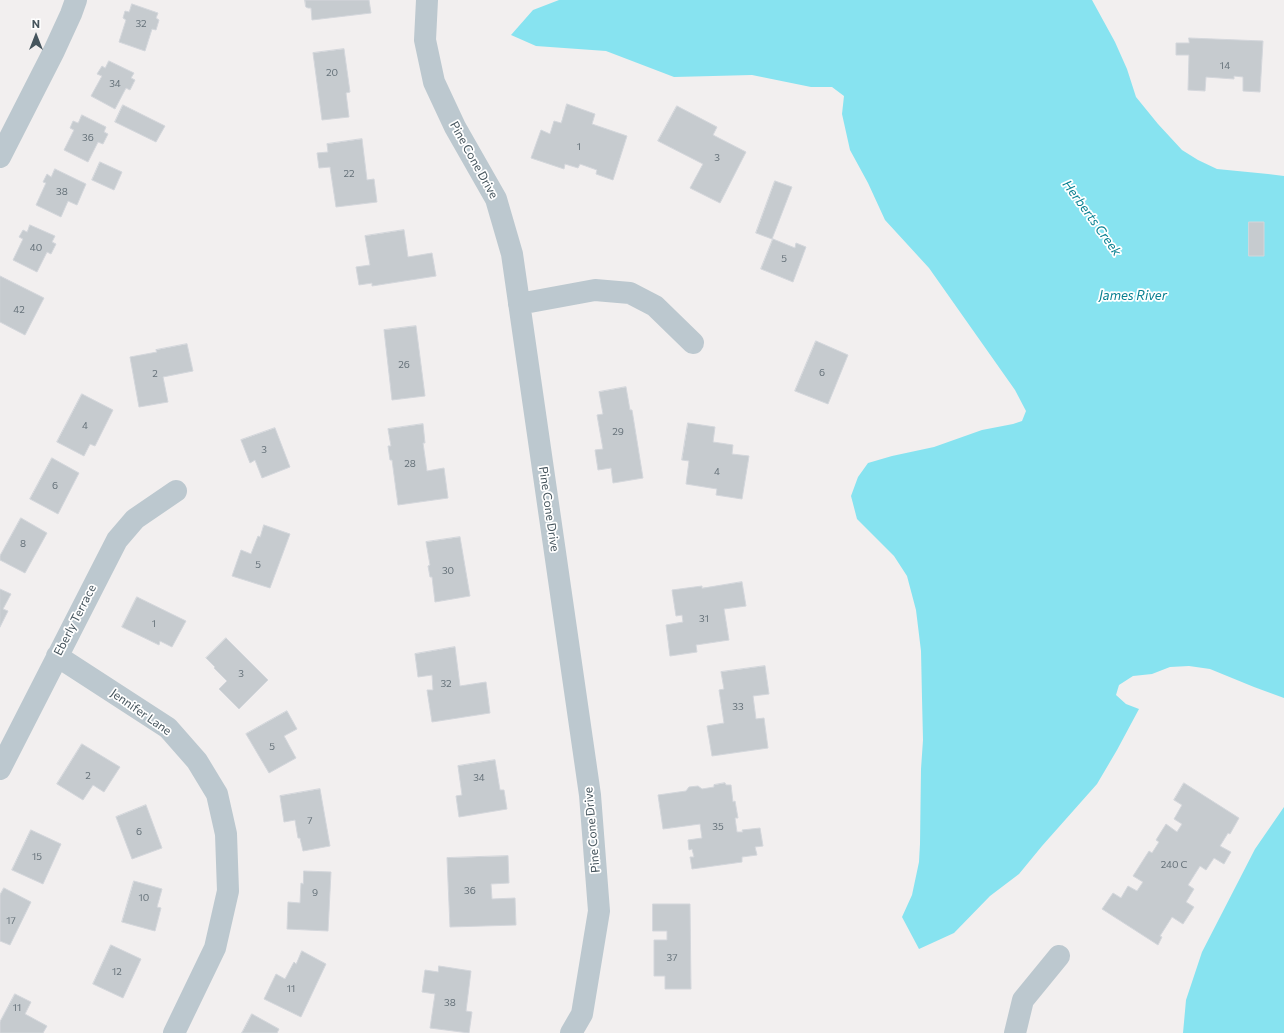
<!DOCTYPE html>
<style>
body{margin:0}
#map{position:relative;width:1284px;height:1033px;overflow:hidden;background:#f2efef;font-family:Commissioner,sans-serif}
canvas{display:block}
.north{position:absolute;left:16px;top:16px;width:40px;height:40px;-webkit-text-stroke:3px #fff;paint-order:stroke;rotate:0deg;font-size:11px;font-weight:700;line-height:16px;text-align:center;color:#46555d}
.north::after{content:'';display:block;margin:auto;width:14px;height:18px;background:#46555d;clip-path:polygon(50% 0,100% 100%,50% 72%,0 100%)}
</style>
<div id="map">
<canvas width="1284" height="1033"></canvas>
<div class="north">N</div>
</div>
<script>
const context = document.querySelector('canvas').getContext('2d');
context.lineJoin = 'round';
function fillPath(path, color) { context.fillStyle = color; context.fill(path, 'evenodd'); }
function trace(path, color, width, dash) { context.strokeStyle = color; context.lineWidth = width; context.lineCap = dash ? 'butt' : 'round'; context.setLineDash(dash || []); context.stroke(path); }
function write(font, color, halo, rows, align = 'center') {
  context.font = font + ' Commissioner,sans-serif'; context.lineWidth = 3.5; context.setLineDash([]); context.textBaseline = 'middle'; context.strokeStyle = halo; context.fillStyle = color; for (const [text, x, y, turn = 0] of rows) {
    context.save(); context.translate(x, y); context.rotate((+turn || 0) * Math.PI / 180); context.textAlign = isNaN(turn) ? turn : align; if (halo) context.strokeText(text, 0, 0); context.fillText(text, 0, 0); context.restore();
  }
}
const water = new Path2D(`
 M559,0H1092L1115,42L1127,69L1136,97L1158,124L1182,150L1198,160L1217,169L1268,174L1284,176V698L1254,687L1210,669L1189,666L1170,667L1152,674L1133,676L1119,685L1116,695L1126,704L1139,709L1117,750L1097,784L1042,846L1019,874L990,896L954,933L919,949L902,917L912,895L919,862L920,844L921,769L923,740L922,698L921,651L916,610L907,576L894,556L857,519L851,496L858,477L868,463L892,456L934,447L982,430L1013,424L1022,421L1026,411L1015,390L929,268L885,220L868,183L850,150L842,114L844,96L832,87H811L752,75L674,77L606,51L536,46L511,35L533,10Z
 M1284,807V1033H1183L1186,1000L1202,952L1255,849Z`);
const building = new Path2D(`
 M305,0H369L371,13L312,20L311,8H308L306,7Z
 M132,4L158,13L156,18L159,20L156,30L152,29L145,51L119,42L126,20L123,18L125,11L129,12Z
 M1189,38L1263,41L1260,92L1243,91V77L1234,76V79L1206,77L1205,91L1188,90L1189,55H1176V43H1189Z
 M344,49L350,92L346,93L349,117L322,120L313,53Z
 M109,61L134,73L131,78L135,80L130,90L126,88L115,109L91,96L102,76L97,74L102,66L105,68Z
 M567,104L595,114L592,124L627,136L613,180L596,174L597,170L580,164L578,168L565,164L564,169L531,158L541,130L550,134L554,121L561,123Z
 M123,105L165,126L156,142L115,122Z
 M677,106L717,127L713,135L746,152L720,203L690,188L703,164L658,141Z
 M82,115L106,127L104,132L108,134L103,144L98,142L88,162L64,150L74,130L70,128L73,121L78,123Z
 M362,139L367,180L374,179L377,202L336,207L330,167L319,168L317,153L328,152L327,144Z
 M100,162L122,172L114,190L92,180Z
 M55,169L86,184L77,205L68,201L61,217L36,205L46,183L43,182L47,174L51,177Z
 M775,181L792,187L772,239L756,233Z
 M1249,222H1264V256H1249Z
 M30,225L55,236L52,242L56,244L51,254L47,252L37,272L13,260L23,239L19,237L23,230L27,232Z
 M404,230L408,257L432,253L436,276L372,286V283L359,285L356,267L370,265L365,236Z
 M773,239L795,248L796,243L806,247L793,282L761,269Z
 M0,276L44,298L25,335L0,322Z
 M416,326L425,396L392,400L384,330Z
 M816,341L848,355L828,404L795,391Z
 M187,344L193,371L163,377L168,402L139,407L130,357L157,352L156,350Z
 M626,387L630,410H632L643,478L613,483L611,468L598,470L595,450L603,449L597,415L603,414L599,392Z
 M82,394L113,410L95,446L90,444L84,456L57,442Z
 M688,423L715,427L713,442L733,445L732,454L749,456L742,499L716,495L717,489L686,484L689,461L682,460Z
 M423,424L425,443H423L427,471L444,468L448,498L398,505L392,460H390L388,446H391L388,429Z
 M275,428L290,467L262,478L255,460L250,463L241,440Z
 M52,458L79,473L58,514L30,499Z
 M21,518L47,533L25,573L0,560V556Z
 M264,525L290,534L270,588L232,576L241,550L251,554L258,536L260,537Z
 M460,537L470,596L435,602L432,577H430L428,566L430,565L426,542Z
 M742,582L746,606L724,609L729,640L696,645L697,652L670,656L666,625L683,622L682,615L676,616L672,590L702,586V588Z
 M0,589L11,594L3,609L8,611L0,627Z
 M137,597L186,621L172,647L160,641L159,645L122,627Z
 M226,638L268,680L239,709L219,689L227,681L214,668L215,667L206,658Z
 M455,647L460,686L486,682L490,713L432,722L427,690H433L432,675L418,677L415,654Z
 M765,666L769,694L753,696L756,719L764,718L768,748L712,756L707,726L724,723L719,690L724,689L721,672Z
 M287,711L297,729L284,736L296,758L269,773L246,734Z
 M82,744L120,767L104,792L93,785L83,800L57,784Z
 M495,760L500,790H504L507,809L459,817L456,796L462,795L458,766Z
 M725,783L726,785H731L733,802L735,801L738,818H735L737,832H743L742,830L760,828L763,846L755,847L757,855L742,857V862L692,869L690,857H694L692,849L689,850L688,840L702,838L700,824L663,829L658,795L686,791L689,787L698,786L702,789L714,787V785Z
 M1184,783L1239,818L1230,834L1228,833L1220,846L1231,852L1228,857L1224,864L1214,858L1206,870L1200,866L1188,885L1194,889L1186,902L1194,907L1183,924L1172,917L1160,936L1162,937L1158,945L1102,909L1113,893L1121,898L1128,886L1137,891L1143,882L1133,876L1149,851L1152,853L1159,842L1156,840L1166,824L1177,832L1182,824L1174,819L1182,805L1174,800Z
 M320,789L330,846L303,851L300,838H298L295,820L284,822L280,796Z
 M146,805L162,848L132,859L116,817Z
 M31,830L61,844L43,884L12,870Z
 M508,856L509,883L491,884L492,899L515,898L516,925L450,927L447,858Z
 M304,871L331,872L328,931L287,929L288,902L300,903L301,883L303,884Z
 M134,881L162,889L157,907L161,908L155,931L122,922Z
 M4,888L31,902L10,945L0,941V895Z
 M653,904H690L691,989H665V976H654V940H667V931H653Z
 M111,945L141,959L123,998L93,984Z
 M302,951L326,964L301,1017L264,999L276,974L285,979L294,962L296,964Z
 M439,966L471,971L466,1011L472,1012L469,1033L430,1028L435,994L422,992L425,970L438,972Z
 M15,994L31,1002L25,1014L47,1026L43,1033H0V1022Z
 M252,1014L279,1029L277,1033H242Z`);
const street = new Path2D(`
 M427,0L425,40L434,82L455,127L496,199L512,254L590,795L599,911L582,1014L571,1033
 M0,157L54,51L71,14L76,0
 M519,304L595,290L630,293L655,306L693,343
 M57,656L168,728L197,761L217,794L226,834L228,891L215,948L174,1033
 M0,769L117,540L135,519L176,491
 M1015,1033L1023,1000L1059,956`);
const numberNames = [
 ["32",141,24],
 ["14",1225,66],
 ["20",332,73],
 ["34",115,84],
 ["36",88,138],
 ["1",579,147],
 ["3",717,158],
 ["22",349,174],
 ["38",62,192],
 ["40",36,248],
 ["5",784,259],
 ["42",19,310],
 ["26",404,365],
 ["6",822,373],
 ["2",155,374],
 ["4",85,426],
 ["29",618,432],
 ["3",264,450],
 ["28",410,464],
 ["4",717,472],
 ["6",55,486],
 ["8",23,544],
 ["5",258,565],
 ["30",448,571],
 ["31",704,619],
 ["1",154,624],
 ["3",241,674],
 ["32",446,684],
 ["33",738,707],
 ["5",272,747],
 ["2",88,776],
 ["34",479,778],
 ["7",310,821],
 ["35",718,827],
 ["6",139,832],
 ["15",37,857],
 ["240 C",1174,865],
 ["36",470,891],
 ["9",315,893],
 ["10",144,898],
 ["17",11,921],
 ["37",672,958],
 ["12",117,972],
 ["11",291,989],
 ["38",450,1003],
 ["11",17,1008]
];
const streetNames = [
 ["Pine Cone Drive",474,160,61],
 ["Pine Cone Drive",549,509,82],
 ["Eberly Terrace",75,620,-63],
 ["Jennifer Lane",141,712,35],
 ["Pine Cone Drive",592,830,-95]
];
const waterNames = [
 ["Herberts Creek",1092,218,54],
 ["James River",1133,296]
];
fillPath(water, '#87e3f0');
fillPath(building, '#c6cbcf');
trace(building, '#d3d6db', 1);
trace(street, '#bcc8cf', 22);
write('10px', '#66727a', null, numberNames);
write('12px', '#46555d', '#fff', streetNames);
write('italic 13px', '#088091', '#fff', waterNames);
</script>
